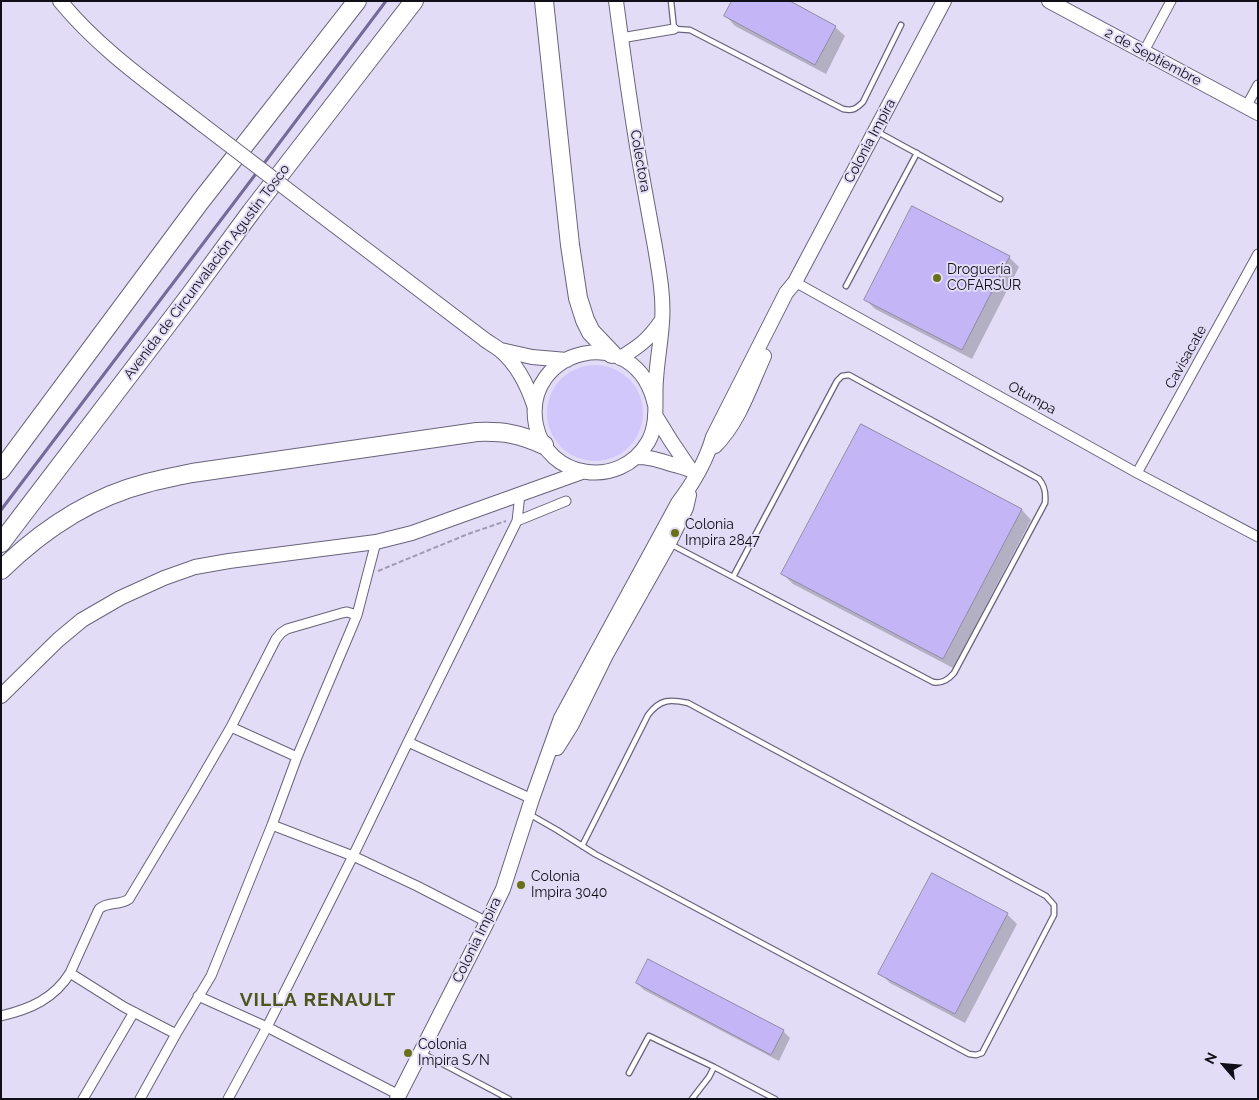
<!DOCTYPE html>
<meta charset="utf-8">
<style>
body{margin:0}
#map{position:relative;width:1259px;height:1100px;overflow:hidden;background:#e2dcf6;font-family:Raleway,sans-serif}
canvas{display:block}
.frame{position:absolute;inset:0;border:2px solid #100e16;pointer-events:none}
.north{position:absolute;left:1199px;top:1040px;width:50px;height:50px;-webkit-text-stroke:4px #e2dcf6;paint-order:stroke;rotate:297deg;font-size:14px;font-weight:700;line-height:20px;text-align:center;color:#100e16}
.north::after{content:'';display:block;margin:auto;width:18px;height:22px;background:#100e16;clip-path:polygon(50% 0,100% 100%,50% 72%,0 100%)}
</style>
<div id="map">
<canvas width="1259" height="1100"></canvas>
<div class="frame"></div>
<div class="north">N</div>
</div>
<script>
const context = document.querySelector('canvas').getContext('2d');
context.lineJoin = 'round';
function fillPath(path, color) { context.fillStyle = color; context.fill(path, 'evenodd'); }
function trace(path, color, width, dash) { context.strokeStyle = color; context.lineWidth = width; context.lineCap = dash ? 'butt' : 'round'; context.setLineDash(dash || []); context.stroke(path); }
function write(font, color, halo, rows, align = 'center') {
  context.font = font + ' Raleway,sans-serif'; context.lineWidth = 4; context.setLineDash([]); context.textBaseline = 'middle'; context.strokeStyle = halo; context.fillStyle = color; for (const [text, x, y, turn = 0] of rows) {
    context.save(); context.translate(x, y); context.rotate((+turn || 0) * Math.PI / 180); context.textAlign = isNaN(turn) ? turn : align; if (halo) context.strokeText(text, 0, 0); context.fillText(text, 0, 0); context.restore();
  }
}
const green = new Path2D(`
 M547 413a48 48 0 1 1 96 0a48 48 0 1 1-96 0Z`);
const shadow = new Path2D(`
 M726,16L835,27L845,36L826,74L735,26Z
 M1009,257L1019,267L972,359L875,309L865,299Z
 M861,425L1022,510L1031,520L953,668L793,584L783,574Z
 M1007,914L1017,924L965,1023L890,983L880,973Z
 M637,983L783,1031L790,1038L779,1061L644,990Z`);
const stream = new Path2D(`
 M262,166L386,1
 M1,510L258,171`);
const building = new Path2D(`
 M732,1H790L836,26L815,65L724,16Z
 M912,206L1010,256L962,350L864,300Z
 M861,424L1022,509L943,659L781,574Z
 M932,873L1008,913L955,1014L878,974Z
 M648,959L784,1030L771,1055L636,983Z`);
const path = new Path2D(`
 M378,571L468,534L506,521`);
const lane = new Path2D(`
 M671,1L674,29L690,30L843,109C853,111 856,109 863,102L901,25
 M876,131L1000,199
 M846,286L917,153
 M672,545L933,682C942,684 948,680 954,673L1045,503C1046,493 1045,486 1039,479L849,375L842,376L837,381L733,577
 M529,814L557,830L595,854L969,1054L976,1055L982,1053L1054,915V905L1046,896L688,703C670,699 660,699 648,715L582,846
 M422,1053L509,1099
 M629,1073L649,1036L714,1067L775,1099
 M692,1099L709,1077L714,1067`);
const street = new Path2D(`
 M621,38L674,29
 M1143,53L1171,1
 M1246,107L1258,85
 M795,282L1137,473L1258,537
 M1137,473L1258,254
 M517,521L566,501
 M231,727L297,757
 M408,742L532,799
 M272,825L353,856L417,886L487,922
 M70,973L124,1007L176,1034
 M198,996L267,1027L399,1095
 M1,1016C30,1009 54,999 70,973L99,909C108,901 119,906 129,899L192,794L231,727L276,639L281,633L287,629L342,613L347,612L357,615
 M83,1099L134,1012
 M140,1099L176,1034L211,976L272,825L297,757L350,632L357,615L376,542
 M228,1099L267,1027L353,856L408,742L517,521L520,494`);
const secondary = new Path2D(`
 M60,1C100,50 153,86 203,125
 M616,1C624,61 632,121 643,181C647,203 651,225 655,247C659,271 664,297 662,322C661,341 657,361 656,380C654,401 659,423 648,442C620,490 547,479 536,425C521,349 636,318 655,405
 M1049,1L1258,113
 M309,206L484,339C489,343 495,346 500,350C518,365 528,386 535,408
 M501,350L532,357L567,360
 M620,358C640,346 649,339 662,320
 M655,415L671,441L690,469
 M715,446C739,422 750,387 764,356
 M636,457C650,457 658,460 671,464C681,467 689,468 697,474
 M1,696L58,640L82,620L120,598L164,578L195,567L229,561L376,542L412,533L582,472
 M557,748L572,724L607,653L669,543L686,508L689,495
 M397,1099L487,922L503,889L532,799L561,718L678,503C694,482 706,462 713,437L786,293L795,282L944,1`);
const highway = new Path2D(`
 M544,1L570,245L578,298L585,320L591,332L612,354
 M1,470L200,202L357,1
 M1,543L190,295L251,212L414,1
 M1,570C42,530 92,497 147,483C162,479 177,476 192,473L477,432C504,431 519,434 544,445`);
const secondaryBridge = new Path2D(`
 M203,125L309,206`);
const markers = [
 [937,278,5,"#687018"],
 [675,533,5,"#687018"],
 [521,885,5,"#687018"],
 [408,1053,5,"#687018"]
];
const streetNames = [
 ["2 de Septiembre",1153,57,28],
 ["Colonia Impira",870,141,-62],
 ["Colectora",640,161,80],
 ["Avenida de Circunvalación Agustín Tosco",207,272,-53],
 ["Cavisacate",1186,357,-61],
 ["Otumpa",1032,398,29],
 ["Colonia Impira",477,940,-64]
];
const poiNames = [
 ["Droguería",947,270],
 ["COFARSUR",947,286],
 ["Colonia",685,525],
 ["Impira 2847",685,541],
 ["Colonia",531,877],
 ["Impira 3040",531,893],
 ["Colonia",418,1045],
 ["Impira S/N",418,1061]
];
const districtNames = [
 ["VILLA RENAULT",318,1000]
];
fillPath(green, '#d2c7fa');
fillPath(shadow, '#0003');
trace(stream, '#756a98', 3);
fillPath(building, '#c4b5f6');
trace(building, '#908ba3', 1);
trace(lane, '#69647b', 7);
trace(street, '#69647b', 11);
trace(secondary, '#69647b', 16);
trace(highway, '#69647b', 20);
trace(path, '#a09bb0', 2, [5, 2.5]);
trace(lane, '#fff', 4.5);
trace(street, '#fff', 9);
trace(secondary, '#fff', 14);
trace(highway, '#fff', 18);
trace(secondaryBridge, '#69647b', 16, []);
trace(secondaryBridge, '#fff', 14);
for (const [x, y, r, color] of markers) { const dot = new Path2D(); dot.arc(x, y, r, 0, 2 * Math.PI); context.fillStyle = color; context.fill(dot); trace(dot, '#e2dcf6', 2); }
write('14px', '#100e16', '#e2dcf6', streetNames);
write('14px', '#100e16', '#e2dcf6', poiNames, 'left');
context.letterSpacing = '1px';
write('bold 19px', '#4f551c', '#e2dcf6', districtNames);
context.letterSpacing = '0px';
</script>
